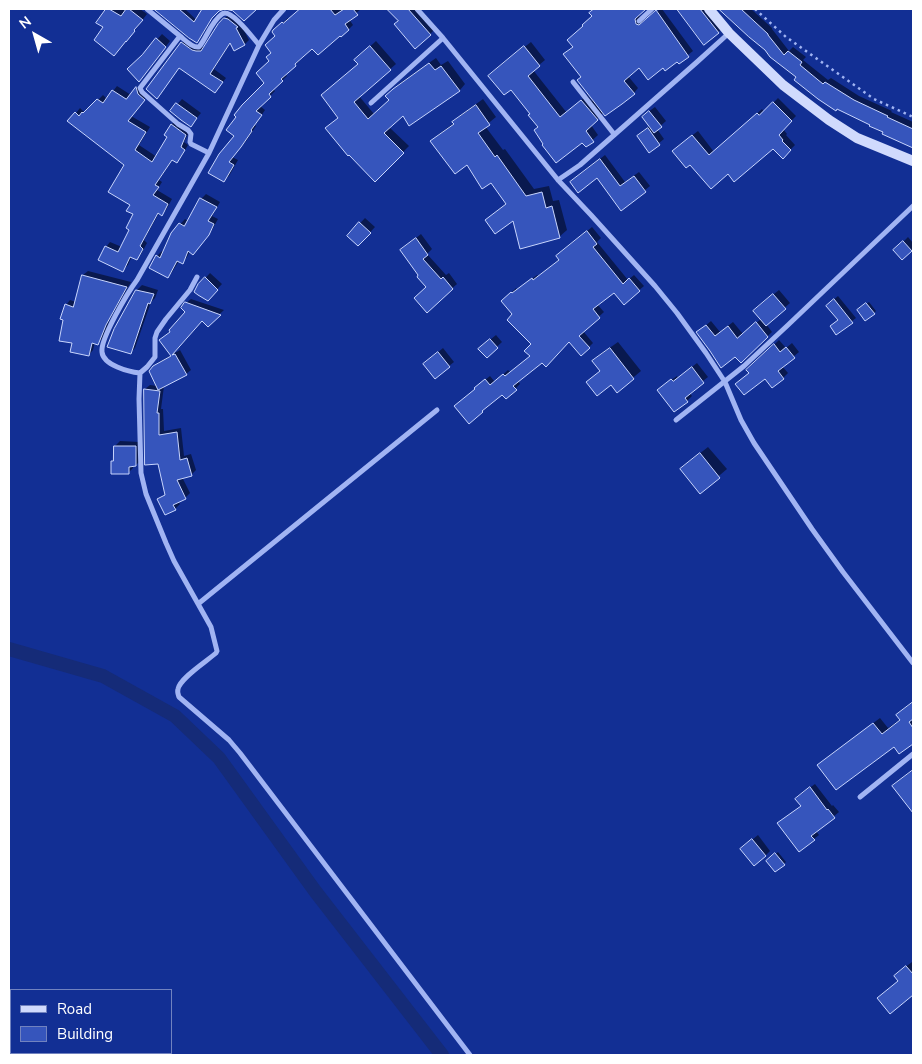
<!DOCTYPE html>
<style>
body{margin:0}
#map{position:relative;width:922px;height:1064px;overflow:hidden;background:#122f94;font-family:"Nunito Sans",sans-serif}
canvas{display:block}
.frame{position:absolute;inset:0;border:10px solid #fff;pointer-events:none}
.legend{position:absolute;left:10px;top:989px;width:162px;height:65px;box-sizing:border-box;background:#122f94;border:1px solid #7182bf;margin:0;padding:6px 9px;list-style:none;font-size:15px;color:#fff}
.legend li{display:flex;align-items:center;gap:10px;height:25px}
.legend b{width:25px;border:1px solid #7182bf}
.north{position:absolute;left:10px;top:10px;width:50px;height:50px;-webkit-text-stroke:4px #122f94;paint-order:stroke;rotate:322deg;font-size:14px;font-weight:700;line-height:20px;text-align:center;color:#fff}
.north::after{content:'';display:block;margin:auto;width:18px;height:22px;background:#fff;clip-path:polygon(50% 0,100% 100%,50% 72%,0 100%)}
</style>
<div id="map">
<canvas width="922" height="1064"></canvas>
<div class="frame"></div>
<ul class="legend">
<li><b style="height:6px;background:#d0dafd"></b>Road</li>
<li><b style="height:14px;background:#3655bc"></b>Building</li>
</ul>
<div class="north">N</div>
</div>
<script>
const context = document.querySelector('canvas').getContext('2d');
context.lineJoin = 'round';
function fillPath(path, color) { context.fillStyle = color; context.fill(path, 'evenodd'); }
function trace(path, color, width, dash) { context.strokeStyle = color; context.lineWidth = width; context.lineCap = dash ? 'butt' : 'round'; context.setLineDash(dash || []); context.stroke(path); }
const shadow = new Path2D(`
 M107,9H121L126,11L128,9H140L147,14L131,35L105,27L98,23Z
 M156,9H185L206,29L201,36L197,41L190,37Z
 M301,9H361L349,19L353,25L349,29L341,35L313,47L299,59L300,60L285,74L287,76L273,89L275,91L260,106L265,110L255,125L256,126L246,141L232,157L238,160L229,176L224,180L210,173L236,136L266,83L280,25L288,18L289,20Z
 M389,9H416L435,29L430,34L399,20Z
 M595,9H644L639,14L640,19L644,21L648,20L660,9H662L693,51L679,62L678,60L663,66L639,67L628,76L638,88L634,93L604,112L591,125L598,135L586,146L583,141L539,127L532,114L495,70L531,42L545,60L533,70L567,113L587,95L592,101L594,99L582,77L574,47L584,26L593,16L591,13Z
 M678,9H708L723,28L704,43Z
 M721,9H751L772,28V29L789,51L793,47L806,57L803,60L828,80L831,78L859,96L892,111L891,112L913,122V147L883,134L884,131L798,77L750,36Z
 M229,14L240,23L249,40L245,44L231,42L214,69L226,78L215,92L182,43L186,39L196,47H205L219,25Z
 M162,34L170,41L144,75L143,55Z
 M376,41L396,64L359,96L374,114L390,99L387,96L400,83L436,58L441,65L448,61L465,84L460,90L410,124L403,114L389,127L409,146L375,180L339,117L359,64L362,54Z
 M141,84L142,90L148,95L131,116L150,127L139,145L157,157L169,136L166,135L172,124L176,120L190,130L184,142L188,145L181,157L177,161L173,159L159,180L162,182L157,190L172,199L166,210L161,214L159,213L144,240L147,243L141,254L137,258L132,256L128,265L123,270L106,247L110,242L122,247L131,229L134,214L131,205L126,164L76,113L80,108L84,112L87,108L89,109L103,95L107,99L117,86L131,95Z
 M778,98L796,116L783,129L787,134L786,135L795,145L783,157L773,147L728,173L678,146L698,131L714,152L762,109L764,112Z
 M182,99L201,113L191,125L172,111Z
 M483,99L496,117L485,126L503,150L505,149L534,189L549,186L553,201L559,200L567,230L559,237L514,219L487,220L494,213L507,203L491,181L467,163L432,141L439,134L454,123L461,115Z
 M655,107L666,121L657,129L664,139L649,151L638,136L650,126L648,112Z
 M605,155L625,182L639,172L650,186L621,210L598,177L576,178Z
 M206,194L220,202L212,216L218,219L213,228L198,248L190,251L187,257L182,262L179,261L172,272L167,277L157,256L162,251L164,253L172,233L185,219L188,221L201,199Z
 M365,218L375,227L358,245L348,236Z
 M592,227L601,238L597,242L628,280L634,275L644,286L624,303L614,291L597,304L604,312L583,331L593,343L589,347L569,340L518,381L520,384L506,398L502,393L469,423L477,389L480,384L490,376L495,382L508,370L510,372L531,356L533,344L514,314L503,301L516,288L517,290L537,275L538,276L560,259L562,252Z
 M421,234L432,249L427,254L446,275L449,273L457,284L441,298L427,286L420,275L406,246Z
 M908,237L913,243V254L911,251L895,250Z
 M88,271L131,282L110,319L103,338L98,343L95,342L93,350L89,355L74,342L66,305L70,300L76,302L83,275Z
 M210,273L222,284L208,299L199,285Z
 M142,285L158,290L155,298L151,302L135,348L130,353L137,290Z
 M779,290L790,303L766,324L772,332L741,361L703,328L711,321L720,332L733,322L743,334L761,319L759,306Z
 M838,296L856,318L836,333L839,320L831,302Z
 M191,299L224,310L208,325L202,320L173,354L180,350L191,370L186,374L164,386L161,409H163L164,431L181,428L184,456L191,454L196,470L191,475L182,477L190,493L185,498L178,501L180,504L175,509L159,499L166,494L145,389L150,385L157,386L150,371L159,362L172,355L166,335L171,331L186,312V303Z
 M869,302L876,311L874,313L861,308Z
 M496,335L502,342L487,356L485,344Z
 M779,340L786,348L792,343L799,352L782,366L788,373L783,378L765,377L750,373L748,370Z
 M618,342L641,371L617,391L611,383L588,382L601,370V354Z
 M443,348L454,362L449,366L430,359Z
 M697,363L708,377L689,392L692,396L687,401L664,385L677,376L678,378Z
 M120,441L140,442L141,460L136,465H133V468L128,473L112,462L115,459V446Z
 M708,447L727,469L700,492L689,462Z
 M913,702V743L900,752L895,745L825,759L880,718L888,728L901,719L904,709Z
 M913,769V811L894,786Z
 M815,784L832,806L833,805L839,812L816,831L819,835L814,839L799,850L801,794Z
 M758,835L770,851L765,856L747,844Z
 M778,852L786,862L776,870L768,861Z
 M912,962L913,964V993L890,1012L900,981V971Z`);
const canal = new Path2D(`
 M9,649L103,676L175,716L219,758L315,891L442,1055`);
const building = new Path2D(`
 M106,9H109L121,16L126,9H129L143,20L134,30L135,31L126,42V41L114,56L94,40L103,27L96,23Z
 M154,9H179L194,22L202,9H225L219,11L212,18L197,43L189,38Z
 M225,9H257L244,21L233,11Z
 M300,9H330L335,15L344,9H353L358,15L345,24L349,30L341,37L340,36L318,55L312,49L295,64L296,66L281,79L283,81L269,94L271,97L256,111L262,115L251,130L252,131L241,147L229,162L234,165L224,182L208,173L219,154L234,136L226,130L236,117L234,115L242,105L264,83L256,73L269,61L266,57L271,53L265,45L275,36L272,32L273,30L282,22L283,23Z
 M387,9H408L431,35L415,49L394,24L398,21Z
 M594,9H646L635,19L636,24L639,25L656,10L689,57L679,64L677,62L665,71L663,68L648,80L639,68L624,81L635,94L622,104L605,116L577,80L581,77L563,54L573,47L567,40L583,26L582,25L592,16L589,13Z
 M677,9H700L719,33L704,45Z
 M719,9H741L768,34V35L784,55L788,51L802,62L800,65L823,84L825,82L854,100L888,116L887,117L913,129V148L882,134L883,132L869,126L870,125L837,109L836,111L818,99L794,80L796,77L770,57L765,50L749,37Z
 M224,18L228,19L238,27L236,28L245,45L234,51L230,43L210,74L223,82L215,93L179,68L157,99L146,89L181,42L192,50L196,51H201L218,24Z
 M156,38L166,47L139,82L127,69L142,55Z
 M370,46L391,70L354,102L368,119L389,100L385,96L393,89L429,63L435,70L441,66L460,91L409,126L403,116L384,133L404,153L375,182L349,155L348,156L325,128L338,118L321,95L358,64L354,60Z
 M524,46L540,66L528,76L560,117L581,100L598,120L586,131L594,142L586,147L582,143L556,163L542,145L543,144L534,130L538,127L528,115L530,114L511,90L504,95L488,76Z
 M136,87L138,94L145,100L128,121L146,132L135,150L152,162L167,137L164,135L171,124L186,135L181,147L185,150L177,163L172,160L155,185L159,187L153,195L168,204L162,216L158,213L140,246L143,249L137,260L130,257L123,272L98,260L105,246L118,252L129,230L126,228L133,214L126,211L130,205L108,192L124,165L67,121L75,112L79,116L82,112L83,113L97,99L103,103L112,90L126,99Z
 M773,102L792,121L779,135L783,140L782,141L791,150L783,159L773,149L734,182L728,174L711,189L690,165L686,168L672,151L692,135L709,155L757,113L759,115Z
 M176,103L197,118L191,127L181,120L170,111Z
 M476,105L490,125L478,133L495,157L497,155L526,196L542,192L546,208L552,206L560,238L520,249L513,221L495,234L485,220L506,204L491,183L482,189L467,165L455,174L430,141L454,124L452,122Z
 M649,111L662,127L654,133L642,117Z
 M648,128L660,145L649,153L637,136Z
 M600,159L620,186L634,176L646,192L621,211L597,178L578,193L570,182Z
 M200,198L217,207L208,221L214,224L209,235L193,255L188,251L183,264L177,261L168,278L149,268L156,255L160,258L171,233L179,223L184,226Z
 M359,222L371,233L358,246L347,236Z
 M587,231L597,244L593,247L623,284L629,278L640,291L624,305L614,293L593,309L600,318L579,336L590,348L581,356L569,342L546,367L542,363L513,386L517,390L506,399L502,395L482,411L483,412L469,424L454,406L475,389L474,388L485,379L490,385L503,374L505,376L530,356L524,351L531,344L507,320L512,314L501,301L511,292L512,293L532,278L533,280L559,260L556,256Z
 M416,238L428,255L423,259L441,279L443,277L453,289L427,313L414,298L426,287L417,277L418,275L400,250Z
 M903,241L912,251L902,260L893,250Z
 M82,275L127,287L106,325L98,345L92,343L89,356L70,352L72,343L59,341L63,320L60,319L65,304L73,307Z
 M205,277L218,290L208,301L198,295L194,292L198,284Z
 M136,290L154,294L150,304L148,303L131,354L107,347L114,329Z
 M773,294L786,309L766,326L753,311Z
 M834,299L853,323L836,335L830,326L838,320L826,306Z
 M185,302L221,315L208,327L202,321L172,355L175,354L187,375L158,390L149,371L153,366L171,356L159,340L170,332L169,330L185,312L181,308Z
 M866,303L875,314L865,321L857,310Z
 M756,322L768,337L741,363L735,357L721,368L710,351L696,332L706,325L715,336L728,326L737,338Z
 M490,339L498,348L487,358L478,349Z
 M774,344L780,352L786,347L795,358L778,371L784,379L772,388L765,379L744,395L735,384L749,373L746,370Z
 M610,348L634,379L617,393L611,385L597,396L586,382L600,371L592,361Z
 M438,352L450,367L435,379L423,364Z
 M692,367L704,383L685,398L688,402L674,412L657,390L671,379L673,381Z
 M144,389L160,391L157,413H159V435L177,432L180,460L187,458L192,476L177,480L186,499L173,505L176,510L165,515L157,499L165,495L158,464L145,465Z
 M114,446H136V466L129,467V474H111V461H113Z
 M700,453L720,478L700,494L680,469Z
 M913,702V719L909,722L913,728V744L899,754L894,747L836,790L817,765L873,723L882,734L900,720L896,715Z
 M913,770V813L892,786Z
 M810,787L827,810L828,809L835,818L811,836L815,840L799,852L777,823L801,806L795,799Z
 M752,839L766,856L754,866L740,849Z
 M775,853L785,865L775,872L766,861Z
 M906,966L913,974V995L890,1014L877,998L898,981L894,976Z`);
const path = new Path2D(`
 M755,9L786,37L874,99L913,117`);
const minor = new Path2D(`
 M147,9L180,36
 M284,9L274,20L259,45L209,153L137,280C128,292 100,339 102,352C103,365 129,372 140,373L139,399L141,473L146,494L166,543L174,561L211,627L217,651L216,653C207,661 180,678 178,689C177,692 178,694 179,697L229,740L240,753L470,1055
 M417,9L443,38L558,180L591,215L655,286L677,313L706,353L725,382L741,420L754,443L812,529L843,572L913,663
 M639,21L652,9
 M573,82L614,134
 M371,103L443,38
 M209,153L191,144L190,142L191,134L188,130L178,124L142,92L140,88L180,36C185,40 192,48 199,47C207,37 211,22 222,14C230,7 253,38 259,45
 M558,180L580,165L697,62L729,33
 M140,373L147,367L155,357V338L157,332L166,319L190,290L197,277
 M676,420L744,366L788,325L913,206
 M198,604L437,410
 M860,797L913,754`);
const secondary = new Path2D(`
 M709,9L729,33L783,85L829,120L857,138L913,161`);
fillPath(shadow, '#0007');
trace(canal, '#152b78', 14);
fillPath(building, '#3655bc');
trace(building, '#c8d5fd', 1);
trace(path, '#a1b4f3', 2.5, [2.5, 4]);
trace(minor, '#a1b4f3', 5);
trace(secondary, '#d0dafd', 10);
</script>
